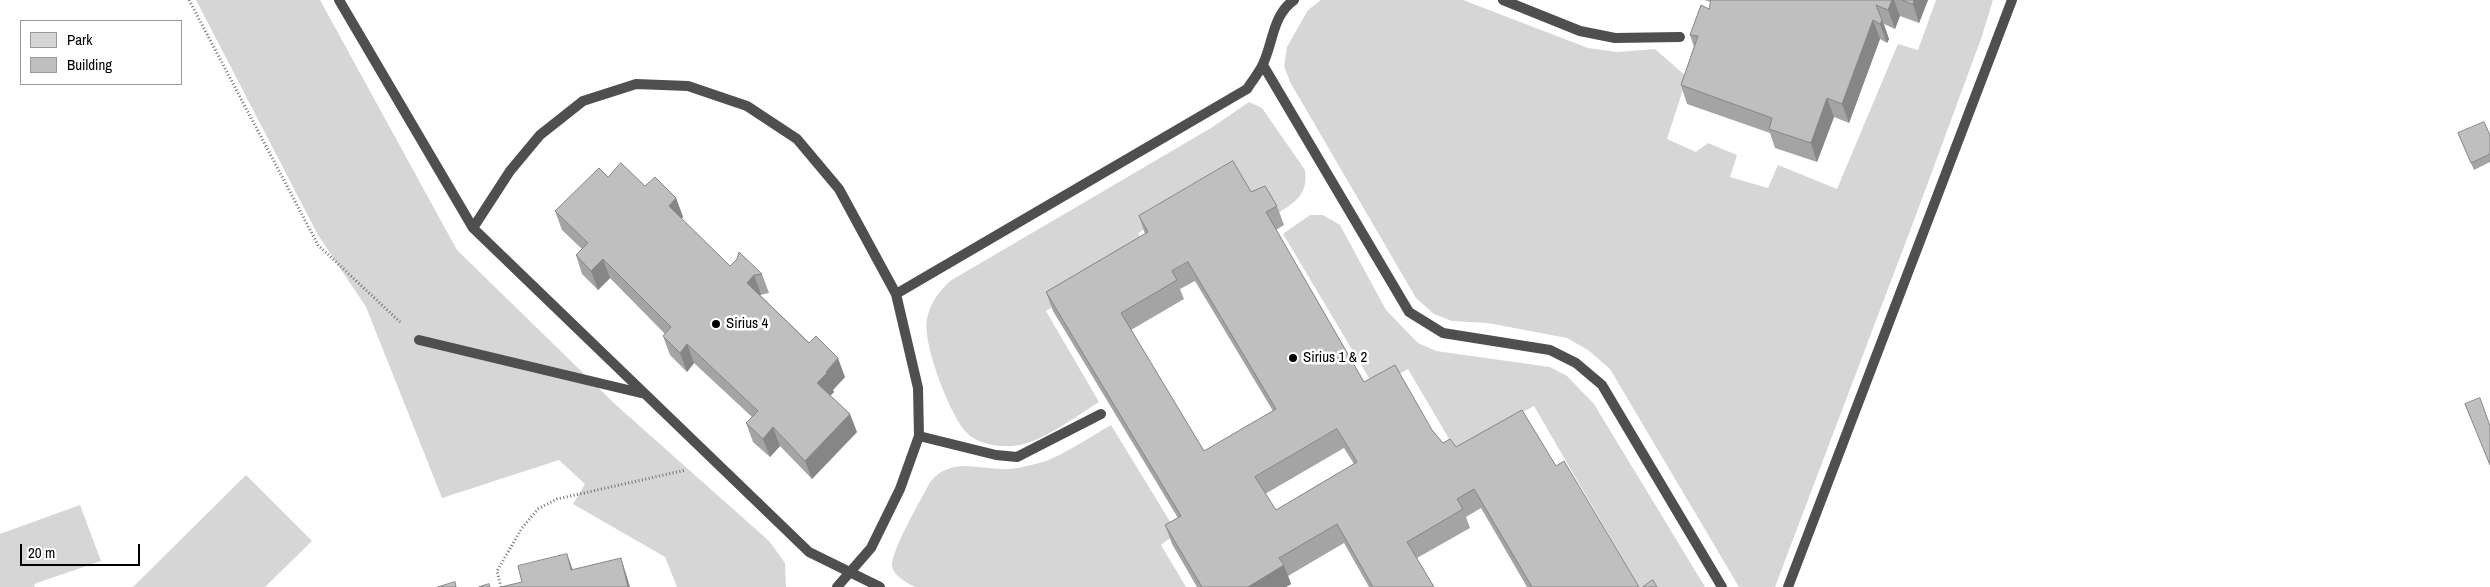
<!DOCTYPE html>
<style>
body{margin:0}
#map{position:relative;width:2490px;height:587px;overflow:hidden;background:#fff;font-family:"Archivo Narrow",sans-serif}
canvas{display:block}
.legend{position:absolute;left:20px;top:20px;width:162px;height:65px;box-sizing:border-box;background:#fff;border:1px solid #999;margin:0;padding:6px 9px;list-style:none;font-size:15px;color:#000}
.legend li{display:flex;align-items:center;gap:10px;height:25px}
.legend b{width:25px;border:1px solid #999}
.scale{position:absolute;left:20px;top:544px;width:120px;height:22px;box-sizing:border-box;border:2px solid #000;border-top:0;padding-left:6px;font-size:15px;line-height:18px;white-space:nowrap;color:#000;-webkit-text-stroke:4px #fff;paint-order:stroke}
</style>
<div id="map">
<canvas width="2490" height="587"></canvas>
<ul class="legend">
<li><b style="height:14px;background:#d6d6d6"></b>Park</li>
<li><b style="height:14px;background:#bfbfbf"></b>Building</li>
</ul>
<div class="scale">20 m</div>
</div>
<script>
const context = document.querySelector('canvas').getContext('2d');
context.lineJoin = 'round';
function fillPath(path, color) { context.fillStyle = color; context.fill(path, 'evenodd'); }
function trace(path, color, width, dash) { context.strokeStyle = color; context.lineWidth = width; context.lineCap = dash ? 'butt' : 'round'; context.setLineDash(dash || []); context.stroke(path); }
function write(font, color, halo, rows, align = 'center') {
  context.font = font + ' "Archivo Narrow",sans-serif'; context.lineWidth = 5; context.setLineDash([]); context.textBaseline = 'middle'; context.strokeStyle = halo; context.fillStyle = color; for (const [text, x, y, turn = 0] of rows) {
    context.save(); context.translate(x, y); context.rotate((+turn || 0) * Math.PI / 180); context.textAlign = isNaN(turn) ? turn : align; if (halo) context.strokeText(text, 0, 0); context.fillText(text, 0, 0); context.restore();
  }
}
const green = new Path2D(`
 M196,0H320L457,250L616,405L769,541L785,563L786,587H677L665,557L573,504L585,484L559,460L442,498L366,307L318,235Z
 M1321,0H1463L1588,48L1617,52L1655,49L1687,77L1667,139L1696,152L1708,143L1737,155L1730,177L1768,188L1778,165L1837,189L1898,44L1918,50L1936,0H1993L1981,39L1916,215L1775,587H1739L1610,369L1588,350L1567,338L1488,323L1452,321L1434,314L1416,298L1290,82L1284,66L1287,47L1308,10Z
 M1249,102L1262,108L1305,170C1308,194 1297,201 1278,213L1260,208L1239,175L1138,233L1147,251L1046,311L1099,402C1076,416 1039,445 1012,446C997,447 977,444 966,432C950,415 922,343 927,319C930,304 938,292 950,281L1211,128Z
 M1310,215H1323L1340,225L1386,310L1418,343L1436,351L1550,367L1567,376L1594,404L1705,587H1639L1534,406L1455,449L1408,369L1375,388L1283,234Z
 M1111,425L1177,533L1161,545L1186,587H915C907,583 894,576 892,567C890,552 922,498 930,482C951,458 973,468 1001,469C1013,470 1028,466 1039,463C1058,459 1093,435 1111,425Z
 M246,475L312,541L265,587H133Z
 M80,505L101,561L34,584L35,587H0V534Z`);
const path = new Path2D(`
 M189,0L318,245L400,322
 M501,587L497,571L522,528L538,509L557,499L686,470`);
const lane = new Path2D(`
 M339,0L473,228L809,552L880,587
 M1503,0L1580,31L1615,38L1680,37
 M1263,65L1409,312L1443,333L1550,350L1576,363L1602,385L1722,587
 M473,228L510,171L540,135L583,101L636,84L688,86L747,106L797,139L839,189L896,294L918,388L919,436L900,489L871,548L837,587
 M896,294L1247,89C1252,81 1258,74 1262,66C1273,45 1272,15 1294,0
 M419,340L645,394
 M919,436L996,455L1017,457L1101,414
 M1788,587L2012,0`);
const wall = new Path2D(`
 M1704,0H1928L1919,23L1900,16L1895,29L1884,24L1889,39L1887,43L1880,39L1849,123L1834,117L1817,162L1775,148L1770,133L1687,104L1681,85L1694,47L1690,35L1709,9L1711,2Z
 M2458,133L2490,135V162L2474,170Z
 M608,177L645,186L676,198L683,217L681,219L730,266L762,274L769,293L760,295L845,377L833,390L834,392L830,396L857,432L812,479L780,446L770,457L753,442L746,423L752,417L694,363L687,372L670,355L663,336L665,334L610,278L598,290L582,274L576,255L582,249L562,230L555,211Z
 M1251,192L1277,206L1284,225L1276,230L1364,382L1432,430L1443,443L1456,447L1556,466L1639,587H1527L1481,508L1466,517L1470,528L1417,558L1434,587H1369L1344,543L1288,576L1291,584L1286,587H1197L1172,544L1165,525L1178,518L1053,311L1046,292L1145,234L1139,216ZM1195,281L1273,411L1204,451L1131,330L1184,299L1180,289ZM1344,448L1354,464L1276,510L1265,494Z`);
const shadedWall = new Path2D(`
 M1892,0H1894L1900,16L1895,29L1888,10Z
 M1914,0H1928L1919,23L1913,4Z
 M1873,20L1880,39L1849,123L1842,104Z
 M1882,20L1889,39L1887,43L1880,24Z
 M1827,98L1834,117L1817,162L1811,143Z
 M676,198L683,217L676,225L669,206Z
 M603,259L610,278L598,290L591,271Z
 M754,275L761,294L754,302L747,283Z
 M687,344L694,363L687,372L680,353Z
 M838,358L845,377L833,390L834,392L824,402L817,383L826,372Z
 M850,414L857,432L812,479L805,461Z
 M773,427L780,446L770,457L763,439Z
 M567,554L574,573L571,570Z
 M621,558L627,577L630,587H628Z
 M1284,565L1291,584L1286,587H1248Z`);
const building = new Path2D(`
 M1711,0H1892L1888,10L1876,5L1882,20L1880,24L1873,20L1842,104L1827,98L1811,143L1769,129L1772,118L1681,85L1698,36L1690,35L1701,5L1709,9Z
 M1902,0H1914L1913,4Z
 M2484,122L2490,135V154L2471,163L2458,133Z
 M1233,161L1251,192L1265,186L1277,206L1266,212L1364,382L1395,365L1432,430L1443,443L1450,439L1456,447L1522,410L1556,466L1564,461L1639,587H1532L1474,489L1457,499L1463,509L1407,542L1434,587H1373L1337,524L1279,558L1284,565L1248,587H1202L1165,525L1181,516L1046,292L1148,232L1139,216ZM1188,262L1276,409L1204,451L1121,313L1177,280L1172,271ZM1337,429L1357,462L1276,510L1255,477Z
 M621,163L645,186L655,177L676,198L669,206L730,266L737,259L739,252L762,274L754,275L747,283L809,343L816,336L838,358L826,372L827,373L817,383L850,414L805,461L773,427L763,439L746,423L758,411L687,344L680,353L663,336L671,327L603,259L591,271L576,255L588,243L555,211L599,168L608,177Z
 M2480,398L2490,426V465L2465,404Z
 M567,554L571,570L621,558L628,587H501L522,582L518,566Z
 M1653,580L1657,587H1643Z
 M455,582L456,587H438Z
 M489,584L490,587H479Z`);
const markers = [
 [716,324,5,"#000"],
 [1293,358,5,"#000"]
];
const poiNames = [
 ["Sirius 4",726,324],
 ["Sirius 1 & 2",1303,358]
];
fillPath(green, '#d6d6d6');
trace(path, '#717171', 3, [1, 2.5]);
trace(lane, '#4f4f4f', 10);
fillPath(wall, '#a4a4a4');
fillPath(shadedWall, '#868686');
fillPath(building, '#bfbfbf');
trace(building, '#868686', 1);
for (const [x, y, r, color] of markers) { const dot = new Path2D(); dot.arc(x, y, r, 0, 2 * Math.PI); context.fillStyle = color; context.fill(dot); trace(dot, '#fff', 2); }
write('15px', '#000', '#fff', poiNames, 'left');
</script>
